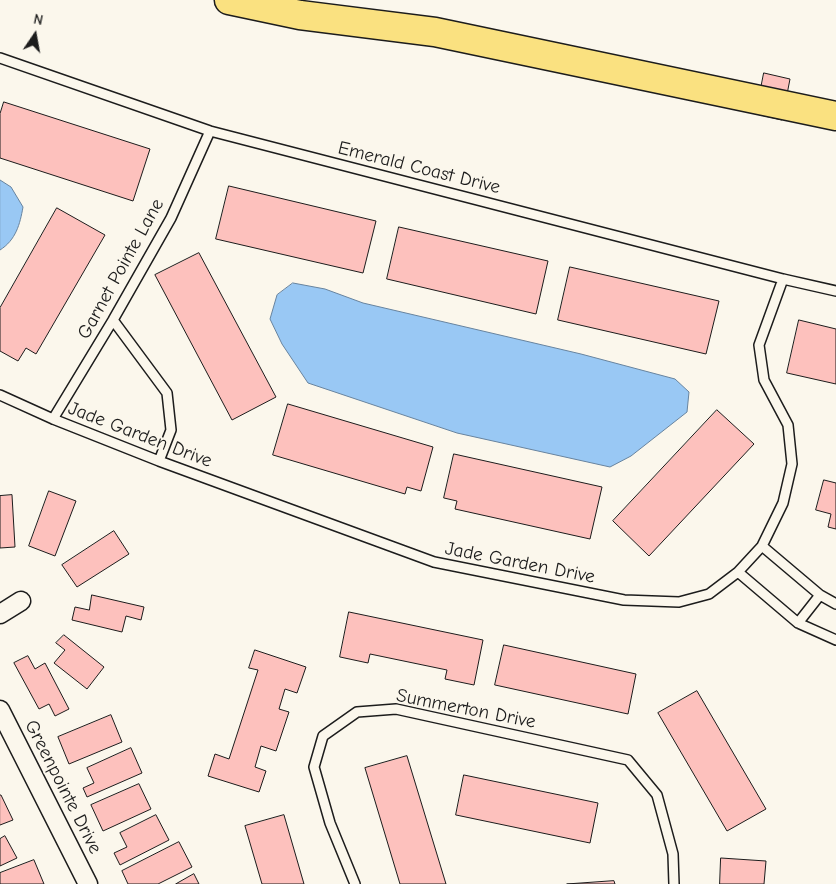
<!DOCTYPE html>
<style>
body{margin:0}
#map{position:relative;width:836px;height:884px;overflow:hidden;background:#fbf7ec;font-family:"Comic Neue",sans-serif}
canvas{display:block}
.north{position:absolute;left:10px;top:10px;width:50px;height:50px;-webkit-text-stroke:4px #fbf7ec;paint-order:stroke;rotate:12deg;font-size:14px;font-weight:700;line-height:20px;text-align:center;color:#1c1c1c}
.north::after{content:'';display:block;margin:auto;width:18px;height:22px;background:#1c1c1c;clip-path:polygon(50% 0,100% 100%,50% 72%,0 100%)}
</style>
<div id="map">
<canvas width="836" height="884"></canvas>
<div class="north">N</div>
</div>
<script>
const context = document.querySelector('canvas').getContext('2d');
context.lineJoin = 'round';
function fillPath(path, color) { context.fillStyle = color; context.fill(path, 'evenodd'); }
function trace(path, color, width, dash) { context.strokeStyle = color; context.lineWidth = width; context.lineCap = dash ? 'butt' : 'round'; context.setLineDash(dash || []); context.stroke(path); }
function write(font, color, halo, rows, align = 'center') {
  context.font = font + ' "Comic Neue",sans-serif'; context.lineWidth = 4; context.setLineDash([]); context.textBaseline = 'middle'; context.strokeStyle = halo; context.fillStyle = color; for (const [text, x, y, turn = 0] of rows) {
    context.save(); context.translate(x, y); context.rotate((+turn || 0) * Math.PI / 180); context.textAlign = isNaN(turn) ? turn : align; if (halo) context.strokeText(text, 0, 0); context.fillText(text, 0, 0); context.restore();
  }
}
const water = new Path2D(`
 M0,180L11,187L23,207C20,224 16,240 0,250Z
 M293,283L325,289L363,303L581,354L675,379L689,392L687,412L631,456L610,467L457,433L308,383L282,344L270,319L277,295Z`);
const building = new Path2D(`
 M764,73L790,79L782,120L756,114Z
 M4,102L150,149L133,201L0,158V114Z
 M229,186L376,221L363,273L216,239Z
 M57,208L105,235L36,354L26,348L18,361L0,351V308Z
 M399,227L548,261L536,314L387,279Z
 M199,253L276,397L232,420L155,275Z
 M570,267L719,301L706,354L558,320Z
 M799,320L836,329V384L787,373Z
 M288,404L433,447L421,491L407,487L405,494L273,455Z
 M717,410L754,444L649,556L613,521Z
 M454,454L602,487L590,539L455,509L457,501L444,498Z
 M824,480L836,483V529L828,527L831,514L816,510Z
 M49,491L76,501L55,556L29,546Z
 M12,495L15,547L0,548V496Z
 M114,531L129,554L77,587L62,565Z
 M92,595L144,607L141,620L126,616L122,632L72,620L75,607L89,610Z
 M349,612L483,640L474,685L445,679L447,670L370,654L368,663L340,657Z
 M64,635L104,667L87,689L54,663L65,650L56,643Z
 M504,645L636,674L628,714L495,685Z
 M255,650L306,667L297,693L285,689L279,709L289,712L276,751L261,746L255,767L266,771L259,792L208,776L215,754L229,759L258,670L249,668Z
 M28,656L35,669L45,663L69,709L55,716L49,704L39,709L14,663Z
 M697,691L766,809L727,831L658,713Z
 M111,715L122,742L69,764L58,737Z
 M131,748L142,773L87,797L83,788L94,783L87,768Z
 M407,756L446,884H400L365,768Z
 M464,775L598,803L590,843L456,815Z
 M139,784L151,809L103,831L91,805Z
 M0,795H1L13,820L0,825Z
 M156,815L169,840L120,865L114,853L127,847L120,833Z
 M284,815L304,884H262L245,826Z
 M5,836L17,858L0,866V839Z
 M179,842L192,867L158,884H128L122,871Z
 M721,858L766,861L764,884H720Z
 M34,860L44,884H0V873Z
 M194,874L199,884H176Z
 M614,881L615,884H567Z`);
const lane = new Path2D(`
 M0,58L210,131L783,279L836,291
 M113,320L167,393L171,430L159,461
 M0,395L53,419L159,461L434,562L624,600L679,602L709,594L738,572L762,546L783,503L792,464L788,425L764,380L759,345L783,279
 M53,419L113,320L171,218L210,131
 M762,546L820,595L836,604
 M738,572L798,623L836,640
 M798,623L820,595
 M355,884L330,823L314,767L323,736L357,712L396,709L628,760L657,795L673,854L674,884`);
const street = new Path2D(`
 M0,614L21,601
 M0,710L88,884`);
const highway = new Path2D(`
 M229,0L300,15L435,32L836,116`);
const streetNames = [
 ["Emerald Coast Drive",419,168,14],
 ["Garnet Pointe Lane",121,269,-61],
 ["Jade Garden Drive",140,435,21],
 ["Jade Garden Drive",520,563,11],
 ["Summerton Drive",466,709,11],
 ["Greenpointe Drive",63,787,63]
];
fillPath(water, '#99c8f4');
trace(water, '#67839e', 1);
fillPath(building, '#fdc1bd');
trace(building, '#1c1c1c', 1);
trace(lane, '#1c1c1c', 12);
trace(street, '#1c1c1c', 21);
trace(highway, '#1c1c1c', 31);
trace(lane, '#fbf7ec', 9);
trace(street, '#fbf7ec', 18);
trace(highway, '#fae180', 28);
write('19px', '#1c1c1c', '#fbf7ec', streetNames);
</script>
